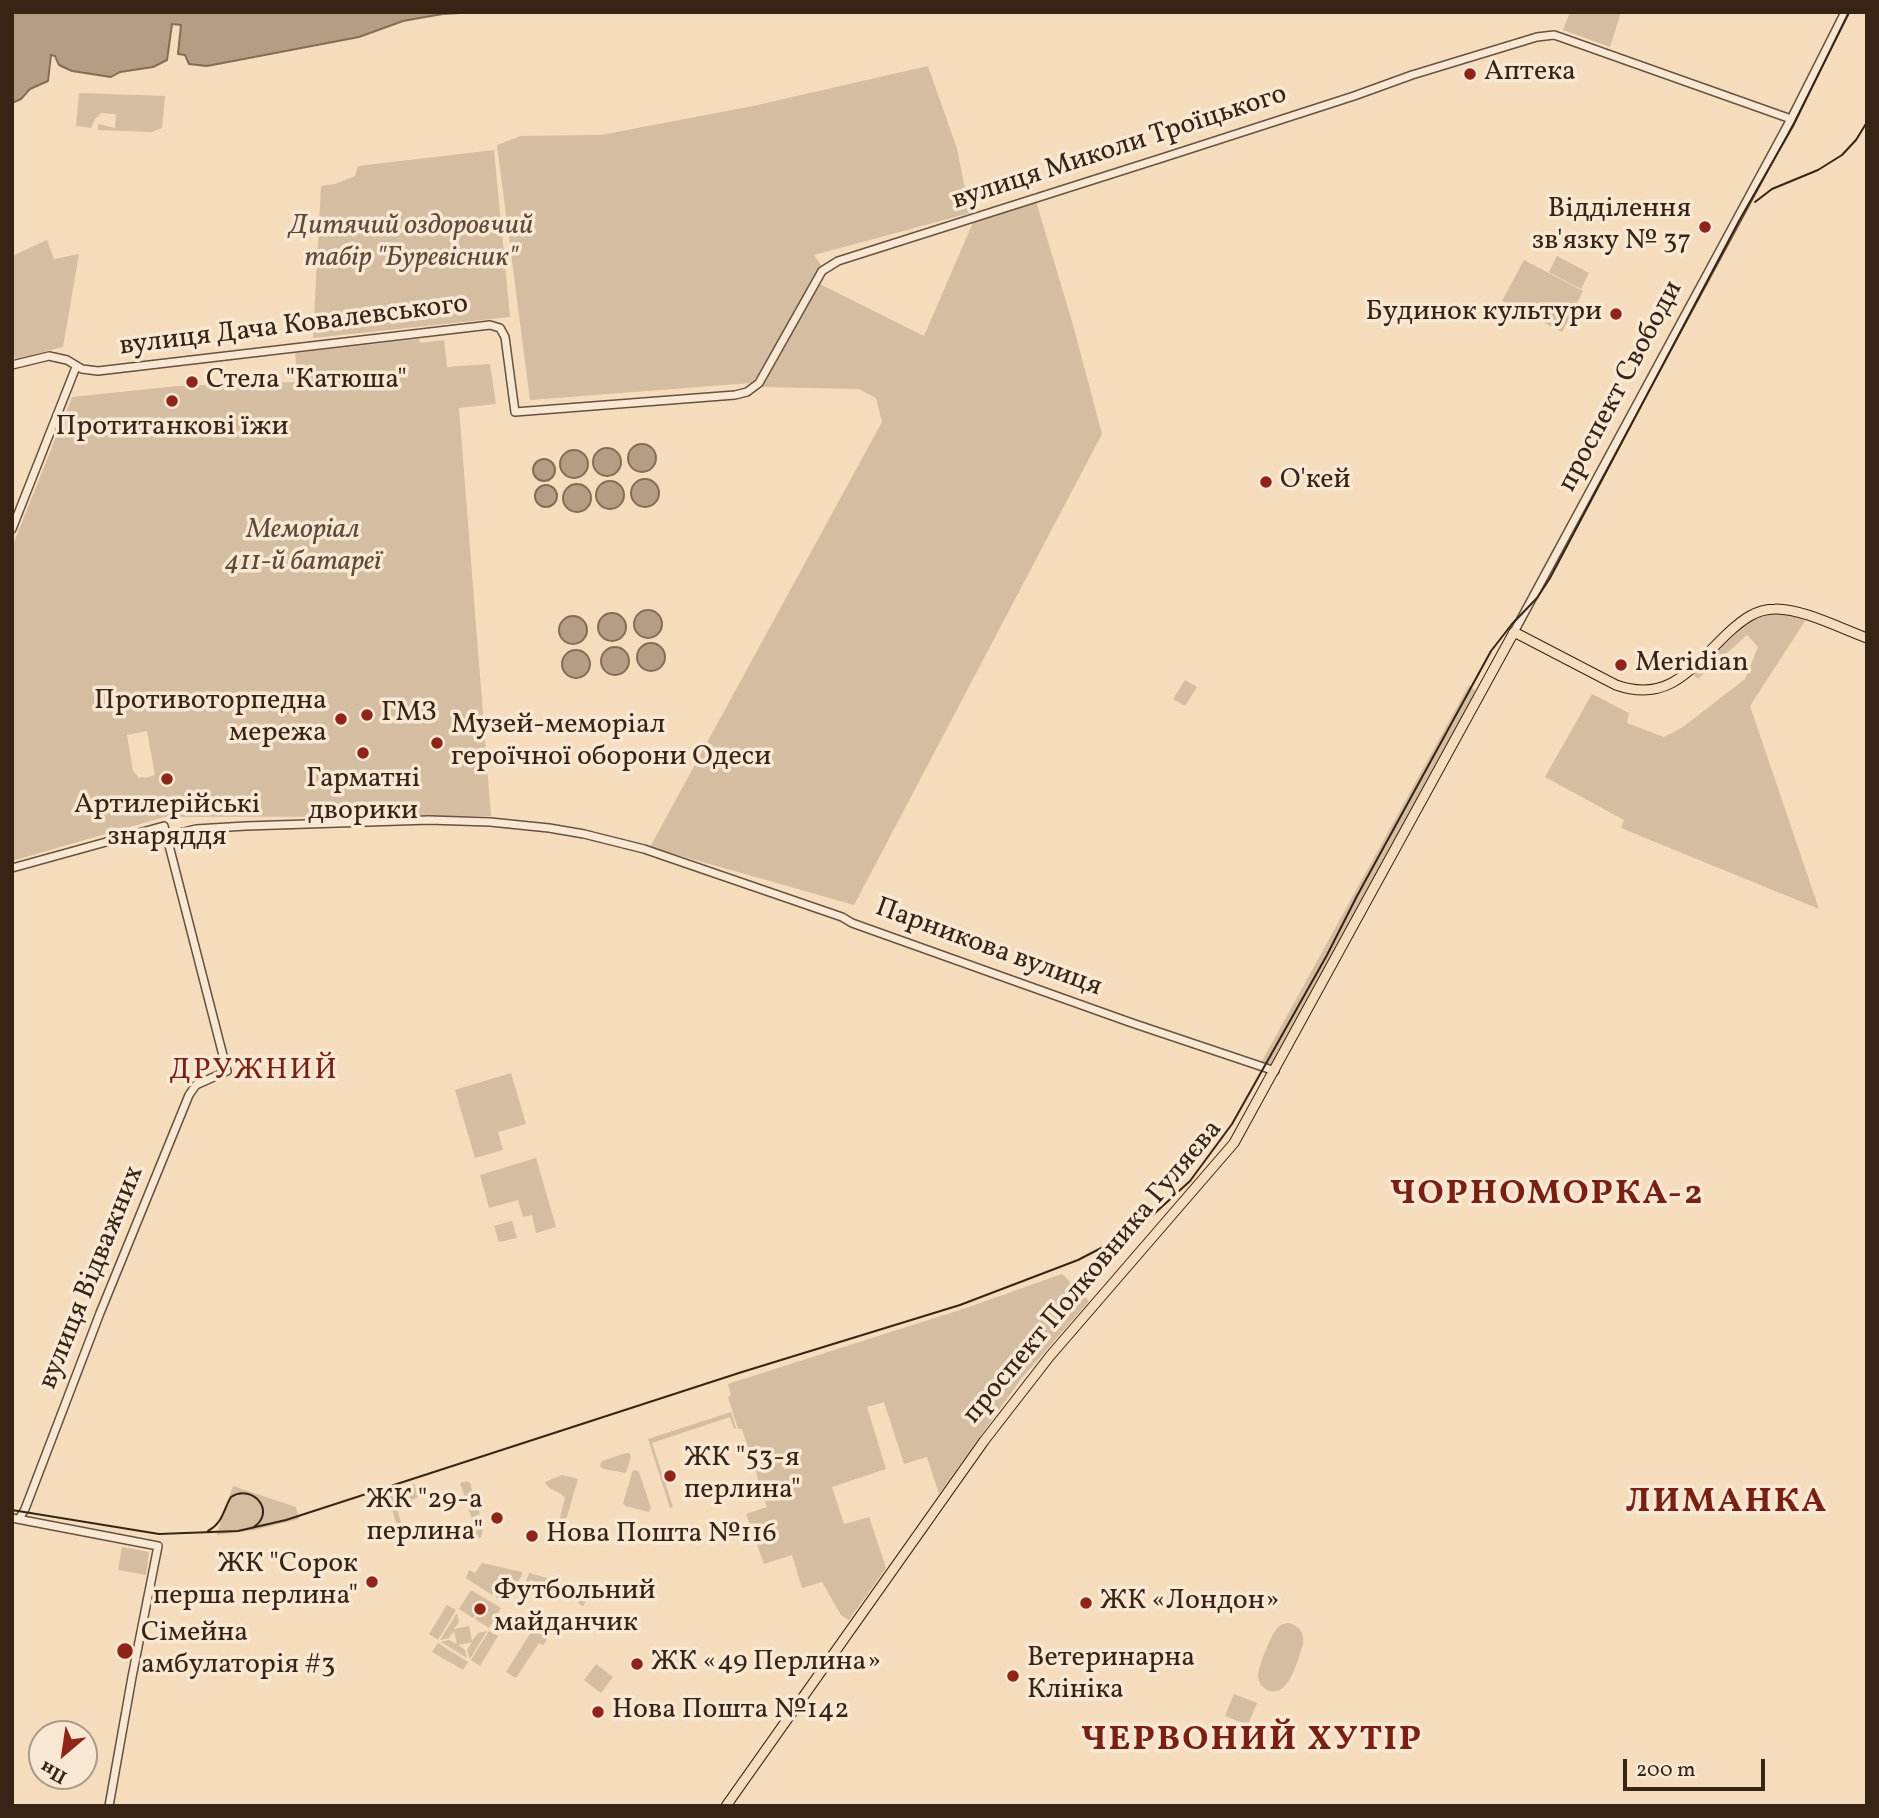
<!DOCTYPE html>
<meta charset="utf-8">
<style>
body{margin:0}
#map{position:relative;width:1879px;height:1818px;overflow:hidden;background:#f4dcbc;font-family:Vollkorn,serif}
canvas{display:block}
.frame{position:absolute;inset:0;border:14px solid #372415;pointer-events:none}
.north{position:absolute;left:28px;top:1720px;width:70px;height:70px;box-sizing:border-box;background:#f8e8d3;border:2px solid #ab9a87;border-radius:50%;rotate:209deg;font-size:19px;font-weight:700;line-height:28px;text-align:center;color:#372415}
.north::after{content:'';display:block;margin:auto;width:24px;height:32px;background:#8f2418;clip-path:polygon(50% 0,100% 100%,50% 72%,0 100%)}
.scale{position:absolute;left:1623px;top:1759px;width:142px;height:32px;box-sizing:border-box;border:4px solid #372415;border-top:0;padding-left:9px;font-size:21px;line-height:24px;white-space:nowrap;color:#372415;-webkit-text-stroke:5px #f8e8d3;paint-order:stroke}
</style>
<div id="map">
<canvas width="1879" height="1818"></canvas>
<div class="frame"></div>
<div class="north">Пн</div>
<div class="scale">200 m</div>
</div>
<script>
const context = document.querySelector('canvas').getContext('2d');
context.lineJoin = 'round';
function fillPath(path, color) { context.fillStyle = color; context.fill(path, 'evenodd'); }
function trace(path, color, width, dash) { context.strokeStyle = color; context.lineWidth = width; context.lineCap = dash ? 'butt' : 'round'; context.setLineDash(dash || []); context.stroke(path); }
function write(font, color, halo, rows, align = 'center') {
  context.font = font + ' Vollkorn,serif'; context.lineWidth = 7; context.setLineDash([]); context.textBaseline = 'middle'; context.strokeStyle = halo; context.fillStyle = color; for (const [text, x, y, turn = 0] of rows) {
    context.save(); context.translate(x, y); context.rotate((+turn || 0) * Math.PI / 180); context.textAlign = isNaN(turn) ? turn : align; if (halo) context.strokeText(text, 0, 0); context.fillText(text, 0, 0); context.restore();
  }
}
const green = new Path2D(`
 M1570,12H1621L1610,47L1563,30Z
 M928,66L957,149L970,213L814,255L821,265L756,378L751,383L530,400L497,145L521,136L601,135L753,106Z
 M79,93L165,96L162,128L152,132L98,130V124L115,128L116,114L101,113L95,119L91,128L76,126Z
 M494,150L510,317L313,338L321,186L335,184L355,176L358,166Z
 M1035,198L1073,325L1102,434L854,905L650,847L882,422L876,398L859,389L762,387L820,284L924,336L974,220Z
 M47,240L54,259L79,254L63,347L15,359L12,346V256Z
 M1557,256L1589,273L1581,289L1549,272Z
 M1524,260L1583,291L1562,332L1502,301Z
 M419,339L420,343L444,340L447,367L490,364L496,404L459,408L491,816L164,817L12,861V547L72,397L178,386L298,382L295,353ZM147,731L155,775L144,778V777L139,778L133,771L127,735Z
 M1767,613L1786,614L1805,621L1750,706L1819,909L1621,828L1624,820L1545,777L1592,694L1629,713L1627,723L1664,737L1683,727L1745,679L1758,647L1747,635L1698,679L1692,673L1754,618Z
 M1185,680L1197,687L1185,706L1173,699Z
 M1469,685L1477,692L1274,1067L1261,1063Z
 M511,1073L526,1124L498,1132L503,1150L475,1158L455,1090Z
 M536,1158L556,1227L536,1233L532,1215L523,1217L518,1200L489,1208L480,1175Z
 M512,1221L517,1238L499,1242L494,1226Z
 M1062,1274L1089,1301L1021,1379L939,1494L927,1457L904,1464L884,1402L867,1407L886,1469L832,1487L844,1524L869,1517L886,1568L849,1620L841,1615L822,1582L802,1588L792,1555L764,1564L746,1514L767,1507L742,1429H738L728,1397L731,1395L728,1384L966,1308Z
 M731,1412L736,1428L734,1429L730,1417L652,1443L673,1507L670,1508L648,1439Z
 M626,1453H629L631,1456L626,1473L603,1469L600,1466L602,1461Z
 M635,1470L639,1472L651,1508L649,1512L626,1506L623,1504L632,1472Z
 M562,1475L578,1479L563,1530L557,1529L565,1498C559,1489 551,1493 545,1482Z
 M467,1481L470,1483L480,1514L475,1516L477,1522L480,1521L483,1530L481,1537L479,1538L471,1532L470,1527L474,1525L460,1483Z
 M414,1484L419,1497L411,1500L407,1489L392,1494L403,1528L398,1529L387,1493Z
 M233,1486L296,1507L299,1519L255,1530L217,1535L222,1516Z
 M122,1547L149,1552L146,1575L118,1570Z
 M482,1563L522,1572V1575L506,1601H502L496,1597L502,1587L505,1589L510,1580L501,1574L495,1583L498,1585L492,1595L466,1578L469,1570L475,1573Z
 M529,1573L547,1578V1581L550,1582L551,1579L557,1581L550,1595L545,1594L547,1591L531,1580L529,1583L526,1581Z
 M566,1583L597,1592L596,1595L600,1598L597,1602L589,1597L583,1606L578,1603L580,1599L562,1588L559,1591Z
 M471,1590L501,1608L489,1628L475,1619L478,1614L477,1613L473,1618L459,1609Z
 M447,1605L456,1610L438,1640L429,1634Z
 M457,1613L459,1622L454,1629L469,1626L472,1641L478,1633L487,1631L470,1659L467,1650L472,1642L458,1645L465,1650L467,1658L441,1642L449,1640L457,1644L454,1631L449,1638L440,1640Z
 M1288,1623C1299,1625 1305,1633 1303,1644C1298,1658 1289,1700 1267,1690C1262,1687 1259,1683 1258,1677C1257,1670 1272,1632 1278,1627C1282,1624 1283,1624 1288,1623Z
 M533,1629L546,1637L547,1640L543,1645L539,1643L516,1678L506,1672Z
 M489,1631L498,1636L480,1666L471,1660Z
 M438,1643L468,1662L463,1670L432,1652Z
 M596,1664L613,1677L601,1693L584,1680Z
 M1234,1694L1257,1703L1248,1725L1225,1716Z`);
const water = new Path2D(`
 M12,12H476L443,14L425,17L403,21L359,37L207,66L189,64L185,55L178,54L181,25L172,24L167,60L153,67L120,72L111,77L72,71L59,65L55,56L51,55L48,81L30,89L21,99L12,103Z
 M628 458a14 14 0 1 1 28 0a14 14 0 1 1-28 0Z
 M593 462a14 14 0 1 1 28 0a14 14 0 1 1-28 0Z
 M560 464a14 14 0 1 1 28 0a14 14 0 1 1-28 0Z
 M533 470a11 11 0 1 1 22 0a11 11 0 1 1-22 0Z
 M631 493a14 14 0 1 1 28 0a14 14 0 1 1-28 0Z
 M596 495a14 14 0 1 1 28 0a14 14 0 1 1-28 0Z
 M563 498a14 14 0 1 1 28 0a14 14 0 1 1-28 0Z
 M535 496a11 11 0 1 1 22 0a11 11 0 1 1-22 0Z
 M634 624a14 14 0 1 1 28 0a14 14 0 1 1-28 0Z
 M598 627a14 14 0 1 1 28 0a14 14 0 1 1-28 0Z
 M559 630a14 14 0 1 1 28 0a14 14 0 1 1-28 0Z
 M637 657a14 14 0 1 1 28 0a14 14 0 1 1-28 0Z
 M601 661a14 14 0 1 1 28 0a14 14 0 1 1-28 0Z
 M562 664a14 14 0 1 1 28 0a14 14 0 1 1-28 0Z`);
const minor = new Path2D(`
 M12,365L49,356L67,360L82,369L98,371L490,325L500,328L505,337L515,412L735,395L747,392L759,383L822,271L838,261L1162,158L1354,96L1412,75L1537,37L1554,35L1560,37L1791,119
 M12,529L76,367
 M1514,632L1791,119L1845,12
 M167,836L196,829L246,826L429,820L490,822L549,828L584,834L644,849L842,917L852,923L1132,1023L1275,1071
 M12,868L164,826L227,1071L196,1085L189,1095L100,1313L25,1509L19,1519
 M12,1518L158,1546L132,1677L109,1806`);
const major = new Path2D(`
 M726,1806L984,1441L1050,1356L1234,1143L1514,632L1616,685C1670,704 1693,666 1728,633C1742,620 1756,609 1775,609C1801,608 1842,629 1867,638`);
const tram = new Path2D(`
 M1755,202L1772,189L1818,170L1842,155L1856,140L1867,122
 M12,1510L159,1534L238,1531L286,1520L742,1372L960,1305L1078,1260L1130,1233L1143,1224L1190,1181L1232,1124L1327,955L1357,896L1491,651L1512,624L1537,598L1550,578L1739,221L1793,126L1849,12
 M208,1531C223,1523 223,1510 231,1497C253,1483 278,1513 252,1528`);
const markers = [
 [1470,74,7,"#8f2418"],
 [1705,227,7,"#8f2418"],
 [1616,314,7,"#8f2418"],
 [192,382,7,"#8f2418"],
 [172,401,7,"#8f2418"],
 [1266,482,7,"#8f2418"],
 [1621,665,7,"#8f2418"],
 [367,715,7,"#8f2418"],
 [341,719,7,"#8f2418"],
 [437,743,7,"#8f2418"],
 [363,753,7,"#8f2418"],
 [167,779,7,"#8f2418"],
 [670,1476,7,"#8f2418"],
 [497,1518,7,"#8f2418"],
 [532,1536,7,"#8f2418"],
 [372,1582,7,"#8f2418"],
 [1086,1603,7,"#8f2418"],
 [480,1609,7,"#8f2418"],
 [125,1651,9,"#8f2418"],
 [637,1664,7,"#8f2418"],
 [1013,1676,7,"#8f2418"],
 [598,1712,7,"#8f2418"]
];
const poiNames = [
 ["Аптека",1484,74],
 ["Відділення",1691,211,"right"],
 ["зв'язку № 37",1691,243,"right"],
 ["Будинок культури",1602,314,"right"],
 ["Стела \"Катюша\"",206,382],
 ["Протитанкові їжи",172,429,"center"],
 ["О'кей",1280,482],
 ["Meridian",1635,665],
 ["Противоторпедна",327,703,"right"],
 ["мережа",327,735,"right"],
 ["ГМЗ",381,715],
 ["Музей-меморіал",451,727],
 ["героїчної оборони Одеси",451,759],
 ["Гарматні",363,781,"center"],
 ["дворики",363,813,"center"],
 ["Артилерійські",167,807,"center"],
 ["знаряддя",167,839,"center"],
 ["ЖК \"53-я",684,1460],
 ["перлина\"",684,1492],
 ["ЖК \"29-а",483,1502,"right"],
 ["перлина\"",483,1534,"right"],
 ["Нова Пошта №116",546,1536],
 ["ЖК \"Сорок",358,1566,"right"],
 ["перша перлина\"",358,1598,"right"],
 ["Футбольний",494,1593],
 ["майданчик",494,1625],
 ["ЖК «Лондон»",1100,1603],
 ["Сімейна",141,1635],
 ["амбулаторія #3",141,1667],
 ["Ветеринарна",1027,1660],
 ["Клініка",1027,1692],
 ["ЖК «49 Перлина»",651,1664],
 ["Нова Пошта №142",612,1712]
];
const streetNames = [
 ["вулиця Миколи Троїцького",1120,149,-18],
 ["вулиця Дача Ковалевського",294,327,-7],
 ["проспект Свободи",1622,387,-62],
 ["Парникова вулиця",988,949,20],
 ["проспект Полковника Гуляєва",1094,1273,-50],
 ["вулиця Відважних",93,1278,-68]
];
const parkNames = [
 ["Дитячий оздоровчий",411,228],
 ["табір \"Буревісник\"",411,260],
 ["Меморіал",303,532],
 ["411-й батареї",303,564]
];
const neighbourhoodNames = [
 ["ДРУЖНИЙ",254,1072]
];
const districtNames = [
 ["ЧОРНОМОРКА-2",1547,1197],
 ["ЛИМАНКА",1727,1505],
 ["ЧЕРВОНИЙ ХУТІР",1252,1743]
];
fillPath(green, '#d4bda0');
fillPath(water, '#b49d83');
trace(water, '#826d57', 2);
trace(minor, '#66523f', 10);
trace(major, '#372415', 11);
trace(minor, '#f8e8d3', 7);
trace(major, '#f4dcbc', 9);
trace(tram, '#372415', 2);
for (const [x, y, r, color] of markers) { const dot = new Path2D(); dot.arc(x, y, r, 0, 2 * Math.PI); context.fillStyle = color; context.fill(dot); trace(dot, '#f8e8d3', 2.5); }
write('28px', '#372415', '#f8e8d3', poiNames, 'left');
write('28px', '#372415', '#f8e8d3', streetNames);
write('italic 28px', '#5e4a38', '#f8e8d3', parkNames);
context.letterSpacing = '2px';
write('30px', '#7a1f14', '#f8e8d3', neighbourhoodNames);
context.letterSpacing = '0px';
context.letterSpacing = '2px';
write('bold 35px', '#7a1f14', '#f8e8d3', districtNames);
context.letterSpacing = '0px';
</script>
